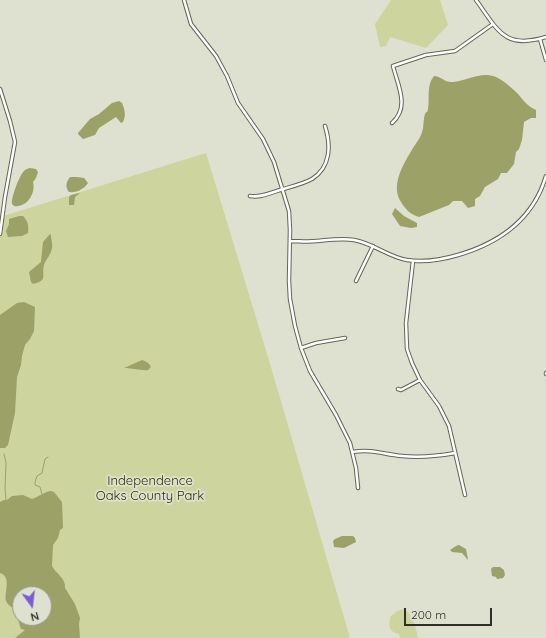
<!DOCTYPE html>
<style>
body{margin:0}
#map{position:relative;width:546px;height:638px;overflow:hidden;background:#dfe1d0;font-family:Quicksand,sans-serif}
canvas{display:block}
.north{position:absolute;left:12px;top:586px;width:40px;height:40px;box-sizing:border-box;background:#dfe1d0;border:1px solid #989a8d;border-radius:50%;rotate:165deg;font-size:11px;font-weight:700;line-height:16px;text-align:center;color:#2e2f28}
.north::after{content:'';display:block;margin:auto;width:14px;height:18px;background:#7d5cd6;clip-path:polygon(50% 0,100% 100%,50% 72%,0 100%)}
.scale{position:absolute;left:404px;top:608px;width:88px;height:18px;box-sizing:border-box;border:2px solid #2e2f28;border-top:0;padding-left:5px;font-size:12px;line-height:14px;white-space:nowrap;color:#2e2f28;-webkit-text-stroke:3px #dfe1d0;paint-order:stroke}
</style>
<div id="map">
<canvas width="546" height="638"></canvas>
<div class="north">N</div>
<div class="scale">200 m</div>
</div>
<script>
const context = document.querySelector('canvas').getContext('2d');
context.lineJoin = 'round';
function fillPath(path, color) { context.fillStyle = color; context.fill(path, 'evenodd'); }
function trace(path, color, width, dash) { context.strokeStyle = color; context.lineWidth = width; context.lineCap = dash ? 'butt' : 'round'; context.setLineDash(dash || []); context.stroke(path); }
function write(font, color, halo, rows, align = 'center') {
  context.font = font + ' Quicksand,sans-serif'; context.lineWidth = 3.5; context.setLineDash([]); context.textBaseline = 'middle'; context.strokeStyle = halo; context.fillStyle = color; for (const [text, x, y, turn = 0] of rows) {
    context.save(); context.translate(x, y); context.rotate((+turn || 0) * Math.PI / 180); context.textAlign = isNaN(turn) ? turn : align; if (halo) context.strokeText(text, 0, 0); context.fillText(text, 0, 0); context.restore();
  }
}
const green = new Path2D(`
 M391,0H440L448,25L426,48L390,37L386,46L380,47L375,24Z
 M206,153L271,367L350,638H0V217ZM20,594H44V618H20Z
 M404,609C413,614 416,628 418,638H400L399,634C388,631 389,627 390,617L397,611Z`);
const water = new Path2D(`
 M434,76C441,76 445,83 453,82C467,81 483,70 498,78C505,82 512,88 518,94C524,101 526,105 536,110V118H531L524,122L522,140L519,149L516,152L514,164L507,173H501L498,179L485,187L480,196L475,199V206L468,208L462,201H453L449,205L419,217C411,215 405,209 401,202C390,185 404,163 413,148C416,143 420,139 422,132C424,127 423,120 425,114C427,110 427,114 428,109C430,98 426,86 434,76Z
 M119,101L122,103C125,110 126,116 123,122L121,123L116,117L99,128L95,135L83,139L78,134V133L90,119L99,114L112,103Z
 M30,168L36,169L38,172L36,178L33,182C36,193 27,208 14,206L12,204C11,198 19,176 24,171C26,169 27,169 30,168Z
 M70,177H77L84,178L88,183C84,189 77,193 69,192C65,187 66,182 70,177Z
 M80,193L75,197L74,205H69V197L71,195Z
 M395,208L404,216L417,223V227L411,228L400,226L392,214Z
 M19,216H23C28,221 29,226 28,233L22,236L8,237L6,231L9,224V219Z
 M50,234L51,235C51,240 53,244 52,248C51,255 46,259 44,265C41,276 49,280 33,284L31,282L29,272L41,262L43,242Z
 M24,302L35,307L34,331L30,339L25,345L22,356L21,365L17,377L15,413L8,445L5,448H0V315L17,303Z
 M142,360C146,361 149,363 151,367L148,370C143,371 131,368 124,368Z
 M51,491L54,492L62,502L63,528L60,530L58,538L53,545L52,566C56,574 66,578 65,588L75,604L80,618L79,624L80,638H15L25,630L21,629C18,622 18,614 13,608C10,606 8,605 6,601C4,592 12,577 0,573V502L4,500H7L12,496L23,495L32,499C39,497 43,492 51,491ZM20,594H44V618H20Z
 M342,536H353L355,538L356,542L344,548L334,547L333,541L335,539Z
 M459,545L466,549L468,559V560L462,553L452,552L450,550L456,546Z
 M493,567H500L504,570L505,575L503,578L497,579L496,577L492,576L491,569Z`);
const stream = new Path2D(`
 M4,454L6,463L5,488L6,500
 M42,494L40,487L35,485V482L37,476L42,473L45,459L48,457`);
const street = new Path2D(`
 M184,0L191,24L216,56L227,76L238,103L263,139L274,162L289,211L290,230L289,281L290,299L295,326L301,348L310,371L336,415L350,443L356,468L358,488
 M476,0C498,30 504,50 546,37
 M540,39L546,60
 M0,89L10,121L15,142L5,197L0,234
 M392,123C410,107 398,86 393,66L426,55L455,51L493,24
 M250,196C260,198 270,193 280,190C290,187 303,184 312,179C331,167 331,145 325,126
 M290,241C299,241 308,242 317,241C329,240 342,238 354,240C373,243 388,257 407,260C425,263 441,260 458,255C499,243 533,220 546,176
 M413,261L406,323L407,349L412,363L420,380L439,406L449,426L465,495
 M356,281L373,246
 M301,348L316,343L345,338
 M546,373V374
 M398,389L401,390L420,380
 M352,452C373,449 382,454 402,456C420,458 438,456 455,453`);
const parkNames = [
 ["Independence",150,481],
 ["Oaks County Park",150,496]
];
fillPath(green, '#ced49e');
fillPath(water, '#9ca167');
trace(stream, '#9ca167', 1);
trace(street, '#646557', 4.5);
trace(street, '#fff', 2.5);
write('13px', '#2e3000', '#dfe1d0', parkNames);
</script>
